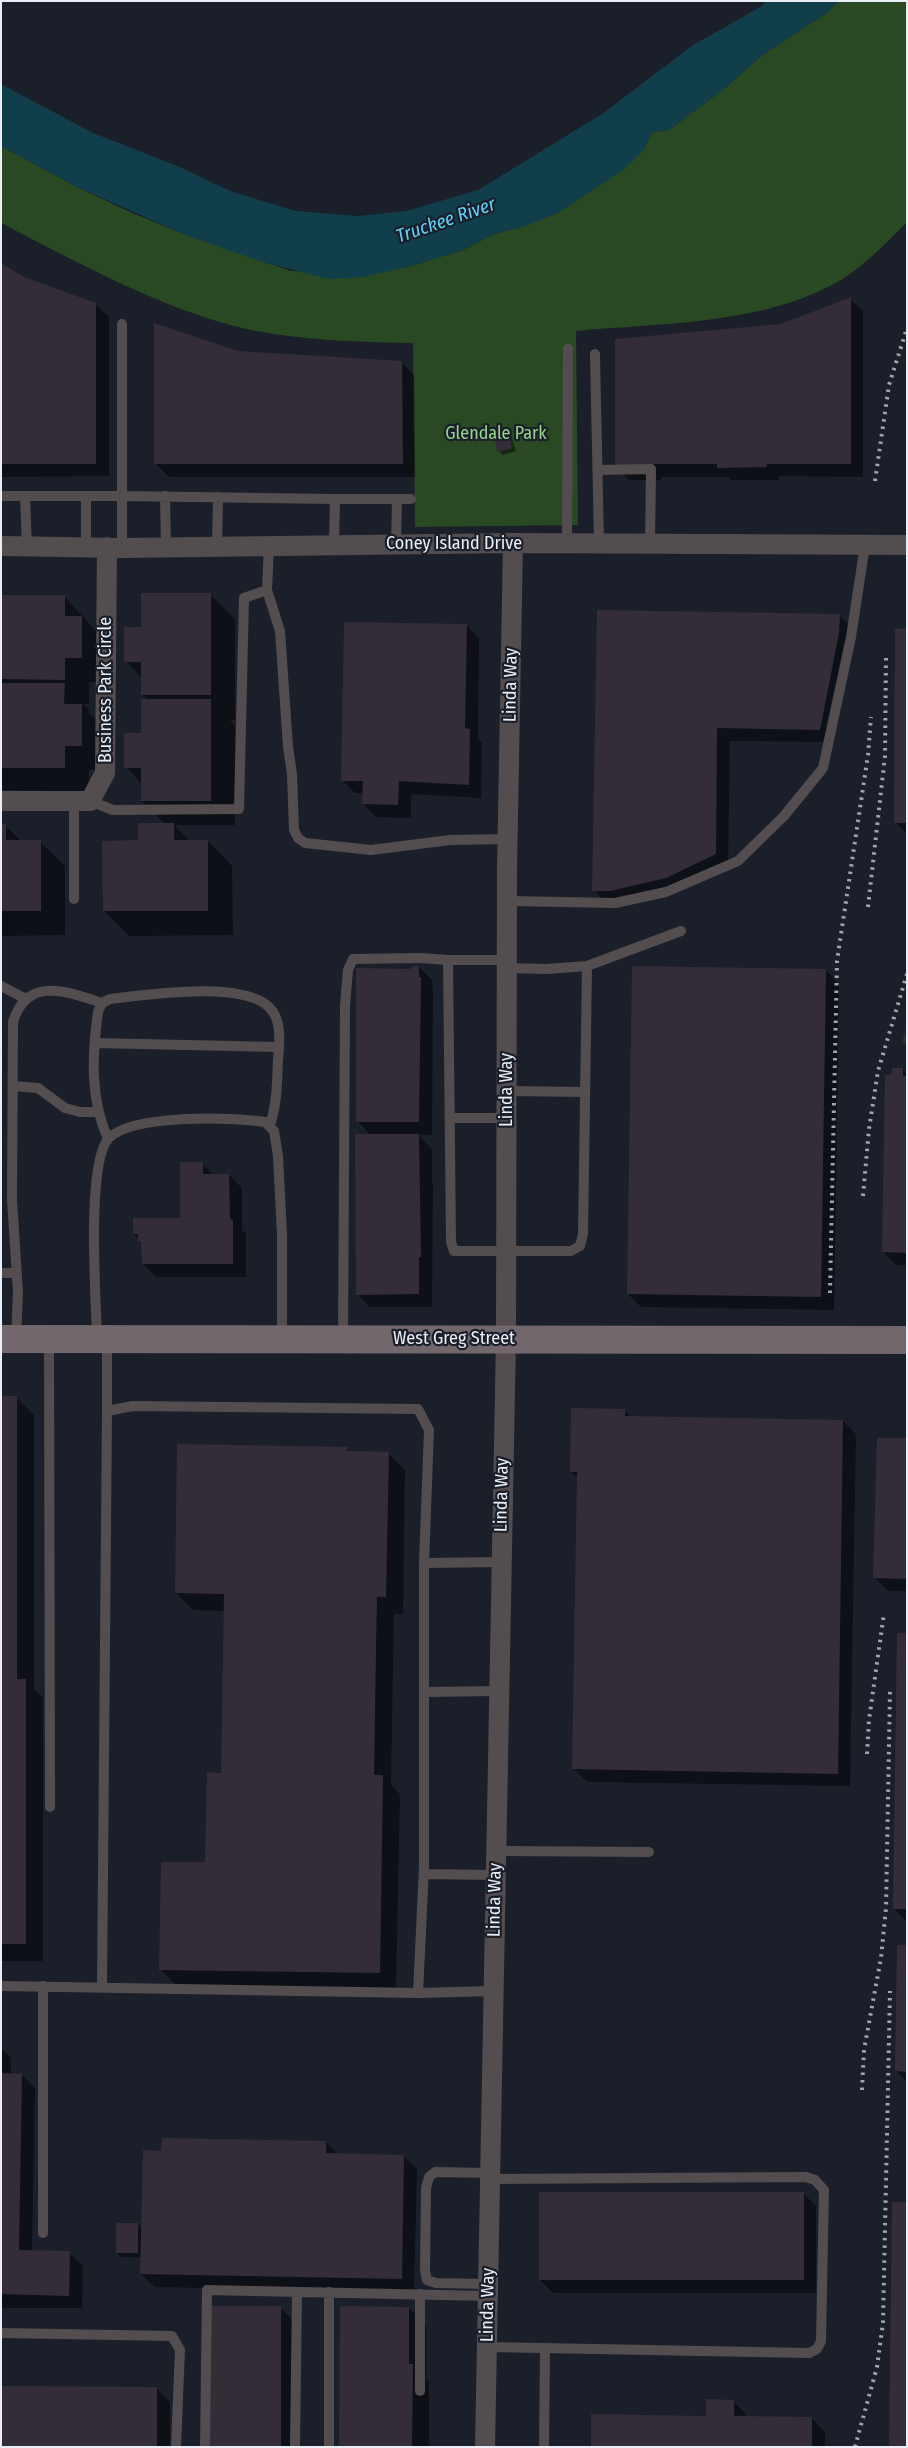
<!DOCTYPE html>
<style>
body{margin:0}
#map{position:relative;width:908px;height:2448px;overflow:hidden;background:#1a1f2a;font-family:"Fira Sans Condensed",sans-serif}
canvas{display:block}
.frame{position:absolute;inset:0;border:2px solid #eaeef6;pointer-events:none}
</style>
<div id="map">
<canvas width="908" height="2448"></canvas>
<div class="frame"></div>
</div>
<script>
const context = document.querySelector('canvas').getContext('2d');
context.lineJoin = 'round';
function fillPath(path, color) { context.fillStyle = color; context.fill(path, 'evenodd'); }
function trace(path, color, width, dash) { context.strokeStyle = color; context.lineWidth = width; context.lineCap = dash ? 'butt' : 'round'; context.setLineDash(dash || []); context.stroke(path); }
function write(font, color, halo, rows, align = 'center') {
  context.font = font + ' "Fira Sans Condensed",sans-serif'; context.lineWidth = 4.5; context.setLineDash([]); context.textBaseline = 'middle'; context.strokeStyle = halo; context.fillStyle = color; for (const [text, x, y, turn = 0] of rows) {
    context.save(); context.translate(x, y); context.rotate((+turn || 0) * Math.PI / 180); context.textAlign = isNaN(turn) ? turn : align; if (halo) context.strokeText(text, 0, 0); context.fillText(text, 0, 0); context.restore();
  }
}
const green = new Path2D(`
 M839,1H907V222C884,245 861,270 832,285C755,325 660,323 576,331L578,525L415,527L413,343C352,342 282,340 223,323C145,300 73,260 1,223V146L77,187L130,212L189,236L291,271L407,267L463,250L494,234L525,226L644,150L651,132L669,130L724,89L761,56L825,14Z`);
const water = new Path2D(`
 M765,1H839L825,14L761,56L724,89L669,130L652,132L644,150L623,170L558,213L525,226L494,234L463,250L407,267L363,277L329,279L263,262L188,236L77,187L1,146V84L93,133L180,167L230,191L296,211L357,216L406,211L478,190L602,114L693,45L762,6Z`);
const shadow = new Path2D(`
 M1,264L23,278L95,304L109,317V476L1,477Z
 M850,299L863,311V477L779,476V480H731L728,477H661V480H629L616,467L781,325Z
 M237,353L401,362L414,375L415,477H169L156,464Z
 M506,429L510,433L516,451L503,455L499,451Z
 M210,594L235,619V720H230L235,725V825H174L190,841H208L232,866L233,935L129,936L104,911L140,842L166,825L142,801V784L126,767L142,734L148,700L142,695V678L126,661L142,628Z
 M1,596H64L106,642V682H89V704H83L89,709V713L106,730V770H89V792L1,790Z
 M598,611L839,615L852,628L833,742L730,741L728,867L679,891L607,904L594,890Z
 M466,625L479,638L478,739L482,743L481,798L411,794V818L376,817L363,804L364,793H355L342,780Z
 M907,630V834L895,822Z
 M1,825H5L22,842H40L65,866V935L1,936Z
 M419,967L432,980L433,992L432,1135H418L432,1149V1182L433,1184L432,1307H370L357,1294L371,1135L357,1121L411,970Z
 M826,970L839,984L834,1310L641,1307L628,1294Z
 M903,1069L907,1074V1265H896L883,1252L892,1077Z
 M1,1113L2,1114L1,1250Z
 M202,1164L214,1175H229L242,1188V1230L246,1234V1277H156L143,1264V1244L134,1234L181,1219Z
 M1,1398H17L34,1415V1689L43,1698V1961H1Z
 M624,1410L631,1417L843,1421L856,1434L850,1786L587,1782L574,1769L579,1479L571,1472Z
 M907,1439V1591H888L875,1578Z
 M346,1448L350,1452L388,1453L405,1470L403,1614H394L393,1666L391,1785L400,1794L396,1990L178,1987L160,1969L207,1863L222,1774L225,1611L193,1610L176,1593Z
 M907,1634V1921L894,1909Z
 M907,1946V2081L896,2071Z
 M1,2048L11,2058V2075H22L35,2088L32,2252L69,2253L83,2266L82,2308H1Z
 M326,2142L338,2154L404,2156L417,2169L414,2292L155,2287L141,2274L142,2257H121L117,2253L138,2224L142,2229L163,2152Z
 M803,2193L816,2206V2293H553L540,2280Z
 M280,2308L298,2325V2447H211Z
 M409,2308L426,2325V2379L429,2382V2447H340Z
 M157,2389L170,2402V2447H1Z
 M733,2401L746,2414V2417L812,2418L825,2432V2447H592L708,2417Z`);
const building = new Path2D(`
 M1,263L24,277L96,303V464H1Z
 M851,297V464H767V467L717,468V464H649L615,467V339L781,324Z
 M154,323L238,351L402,361L403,464H154Z
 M507,427L512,448L498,452L492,432Z
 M141,593H211V695H141V662H124V627H141Z
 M1,595H65V616H82V658H65V680L1,679Z
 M597,610L840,614L839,633L820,730L717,728L716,854L666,878L610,891H592Z
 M344,622L467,624L465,728L470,729L469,785L399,781L398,805L362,804L363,781H341Z
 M907,628V823H894L895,629Z
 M1,683H65L64,704H82V746H65V768H1Z
 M141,699H211V801H141V768H124V733H141Z
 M138,823H174V840H208V911H103L102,841L138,840Z
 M1,824H6V840H41V911H1Z
 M413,966H419V977H421L419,1122H356V968L410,969Z
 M632,966L826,969L821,1297L627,1294Z
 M906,1029H907V1045L902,1043Z
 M892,1068H903V1076H907V1253L882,1252L885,1075H891Z
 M355,1134H419L421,1257H419V1294L356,1295Z
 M180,1162H203V1174H229L230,1219L233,1220V1264H142L141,1241H138V1234H133V1218H180Z
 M1,1396H17V1679H26V1944H1Z
 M571,1408L625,1409V1416L843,1420L838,1774L572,1769L577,1472H570Z
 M877,1438H907V1579L873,1578Z
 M177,1444L347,1447V1451L389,1452L386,1597H377L376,1648L374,1775H383L380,1973L159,1970L161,1862H205L207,1772L221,1773L224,1594L175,1593Z
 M897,1633H907V1909H893Z
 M897,1945H907V2072L895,2071Z
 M1,2073L22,2074L19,2250L70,2251L69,2296L1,2294Z
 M162,2138L326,2141V2153L404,2155L402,2279L140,2274L143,2150L161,2151Z
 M539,2192H804V2280H539Z
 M892,2202H907V2447H889Z
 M116,2223H138V2253H116Z
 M211,2306H281V2447H210Z
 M340,2306L409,2307V2364H413L412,2447H339Z
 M1,2386L157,2387V2447H1Z
 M706,2399L734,2400V2416L812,2417V2447H591V2414L706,2416Z`);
const lane = new Path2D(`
 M595,354L599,543
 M598,470L651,469L650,544
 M1,496H86V547
 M25,496L27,547
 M86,496H122V324
 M165,496L166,547
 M335,499H397L396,544
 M397,499H411
 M567,543L568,349
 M269,545L267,590L280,631L288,747L292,774L294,830L298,838L305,843L371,850L450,840L508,839
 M217,546L218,497
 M122,548V496L335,499L334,545
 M74,801V899
 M90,801L113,810L239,809L244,598L267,590
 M507,901L615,903L666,892L738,861L784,816L823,768L851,637L865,545
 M448,960H507
 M507,968L547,969L587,966
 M1,986L24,998
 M95,1043L278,1047
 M13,1086L38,1088L65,1108L80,1112H98
 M507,1091L585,1092
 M450,1118H506
 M108,1139C90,1099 92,1055 98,1012L102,1003L110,999C146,995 252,978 273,1012C282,1025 279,1045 278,1061C277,1082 277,1104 270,1125
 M1,1273H16
 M97,1337C96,1300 86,1161 109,1138C134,1114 231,1117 265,1122L274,1131L278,1156L282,1234V1338
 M16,1338L18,1293L12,1200L13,1022C27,975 68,992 102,1003
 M343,1339L345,1005L348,970L353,959L420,958L448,960L451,1242L454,1251H571L580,1246L583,1234L587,966L681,931
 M107,1340V1411
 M49,1341L50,1807
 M424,1563L501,1562
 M425,1692L499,1691
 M496,1851L649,1852
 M424,1874L495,1875
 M1,1986L418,1993L493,1991
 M102,1987L107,1411L133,1406L418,1409L429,1430L424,1563V1868L418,1993
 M43,2233V1986
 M488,2284L436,2283L427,2280L425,2271L426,2188L429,2177L435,2172L490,2173
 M329,2292V2447
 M1,2333L172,2336L180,2350L176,2447
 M487,2347L809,2353L817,2349L821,2341L824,2190L815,2180L806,2177L490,2179
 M420,2391V2294
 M205,2447L207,2290L488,2296
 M295,2447L297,2292
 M544,2447L545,2348`);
const street = new Path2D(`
 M1,546L122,548L513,543L907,545
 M1,801H90L105,773L107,547
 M485,2447L506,1339L507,870L513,543`);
const secondary = new Path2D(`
 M1,1339L907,1340`);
const rail = new Path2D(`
 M875,481L889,385L907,328
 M868,907L885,756L886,655
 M863,1196L869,1129L878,1071L907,974
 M830,1293L837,961L868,755L871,717
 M867,1754L869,1720L884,1613
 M862,2090L864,2050L881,1958L886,1908L890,1691
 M855,2447L877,2367L883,2323L890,1991`);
const parkNames = [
 ["Glendale Park",496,434]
];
const streetNames = [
 ["Coney Island Drive",454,544],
 ["Linda Way",511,685,-89],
 ["Business Park Circle",106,690,-90],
 ["Linda Way",507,1090,-90],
 ["West Greg Street",454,1339],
 ["Linda Way",502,1495,-89],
 ["Linda Way",495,1900,-89],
 ["Linda Way",488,2305,-89]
];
const waterNames = [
 ["Truckee River",446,221,-19]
];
fillPath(green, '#294923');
fillPath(water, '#113e4b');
fillPath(shadow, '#0007');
fillPath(building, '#342d38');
trace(lane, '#544d50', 10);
trace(street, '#544d50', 20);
trace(secondary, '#72676c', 28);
trace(rail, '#a0a5ae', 4, [2.5, 5]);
write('18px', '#97d48c', '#1a1f2a', parkNames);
write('18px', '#eaeef6', '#1a1f2a', streetNames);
write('italic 19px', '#5cd4f9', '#1a1f2a', waterNames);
</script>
